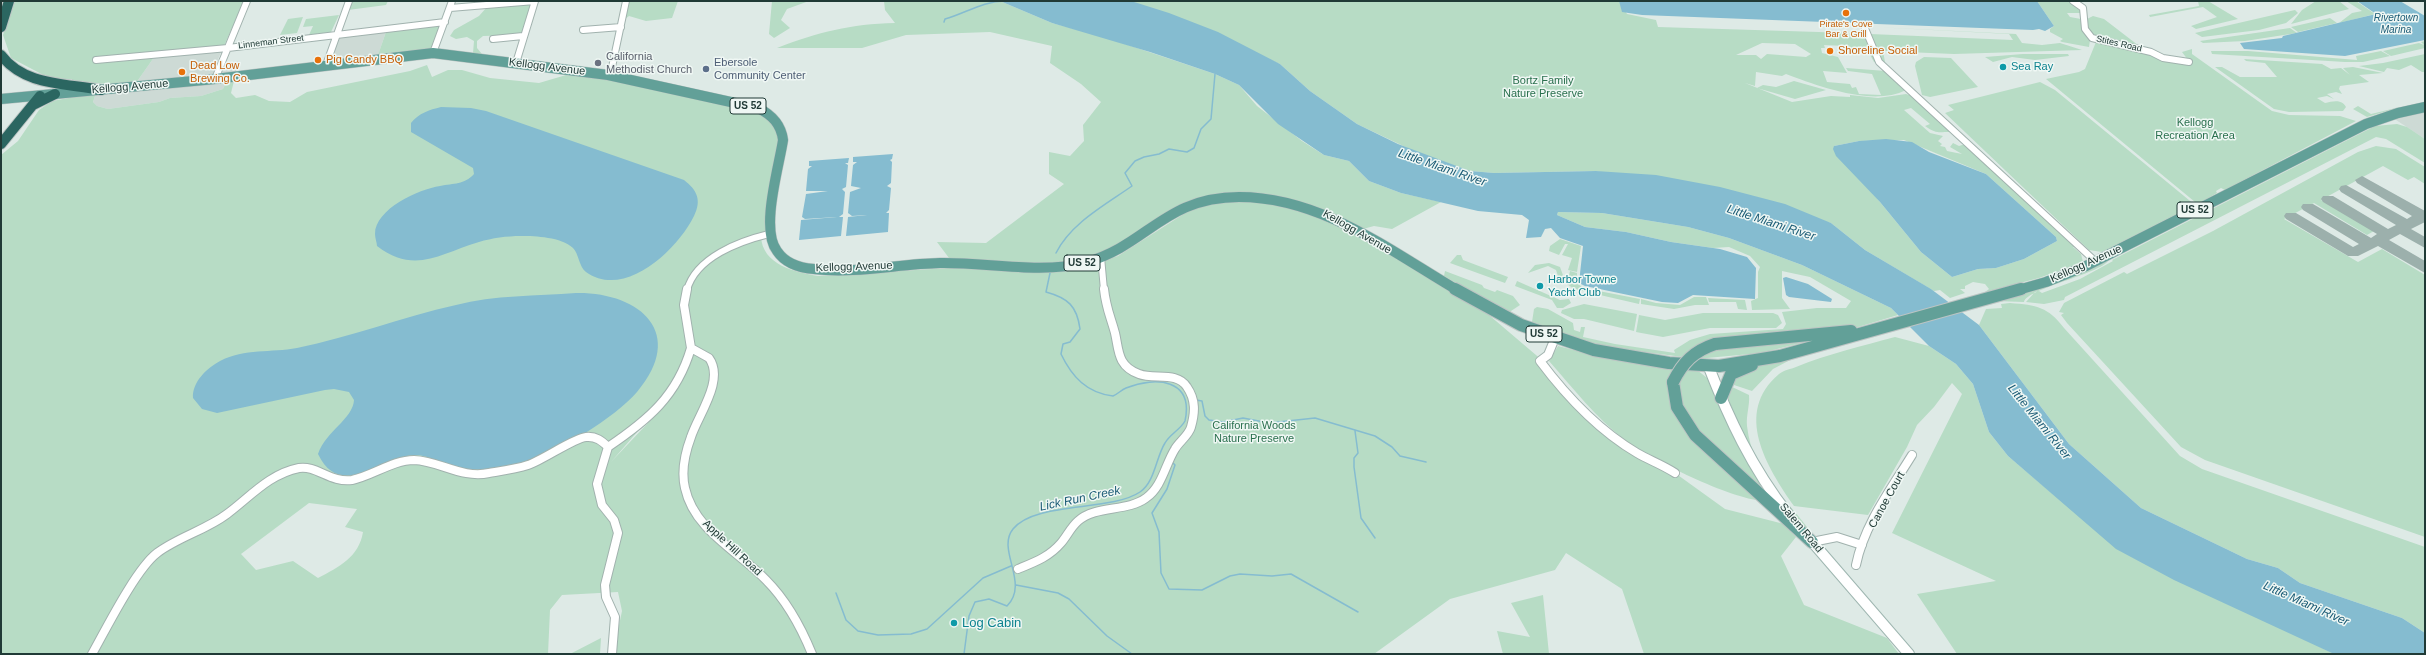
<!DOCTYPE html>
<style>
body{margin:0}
#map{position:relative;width:2426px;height:655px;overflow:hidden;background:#deeae6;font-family:Helvetica,sans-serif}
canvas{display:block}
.frame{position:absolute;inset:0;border:2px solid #203a36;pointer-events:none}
</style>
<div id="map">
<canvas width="2426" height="655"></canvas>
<div class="frame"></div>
</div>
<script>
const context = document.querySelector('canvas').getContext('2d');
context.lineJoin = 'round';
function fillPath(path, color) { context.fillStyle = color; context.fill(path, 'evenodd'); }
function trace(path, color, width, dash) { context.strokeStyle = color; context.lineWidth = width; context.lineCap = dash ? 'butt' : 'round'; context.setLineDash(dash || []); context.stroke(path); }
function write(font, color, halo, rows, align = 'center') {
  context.font = font + ' Helvetica,sans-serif'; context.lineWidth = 3; context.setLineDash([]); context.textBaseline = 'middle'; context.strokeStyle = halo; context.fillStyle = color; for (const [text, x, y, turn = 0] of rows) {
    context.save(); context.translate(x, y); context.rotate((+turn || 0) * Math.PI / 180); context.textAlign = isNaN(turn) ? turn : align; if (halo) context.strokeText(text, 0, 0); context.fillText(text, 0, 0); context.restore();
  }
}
const built = new Path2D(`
 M387,29L378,55L330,61L339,36Z
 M222,50L216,64L240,61L235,74L136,83L155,56Z
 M227,81L223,89L201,96L170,98L159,102L108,109L97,106L93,102L96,93Z
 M2425,110V139L2393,118Z`);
const green = new Path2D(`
 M15,1H244L224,46L155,56L136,83L71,84L72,79H51L11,58L3,35Z
 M352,1H388L386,5L348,10Z
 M628,1H678L672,18L646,21L629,16L625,19Z
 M772,1H809L787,9L781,20L790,28L774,38L769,34Z
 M884,1H1000L1052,23L1101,36L1215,74L1239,85L1257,106L1302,141L1324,155L1349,161L1369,181L1401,193L1441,202L1392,229L1374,226L1363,229L1476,304L1543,361L1599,422L1620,439L1675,473L1725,509L1784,524L1796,537L1781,556L1804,605L1887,638L1899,654H1644L1622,589L1566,553L1555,570L1450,599L1374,654H613L622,611L618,592L562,595L550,610L548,654H1V155L18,141L39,110L52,101L96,93L93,102L97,106L108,109L159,102L170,98L201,96L223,89L227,81H234L231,93L236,98L255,95L269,101L290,102L307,92L410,71L427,65L432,77L448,70H462L490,78L539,83L573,73L758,108L781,129L769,234L761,236C762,265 795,272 818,276L964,267L1052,272L1086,267L1118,256L1207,199L1119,248L1067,266L952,262L937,242L986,243L1064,184L1049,174V152L1070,156L1084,141L1083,125L1101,102L1081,84L1050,63L1052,46L990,32L906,35L862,48H777C819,32 850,24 895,23L885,10ZM666,400L665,405L611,462L665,400ZM309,503L357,509L345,527L363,532C359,557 339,567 318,578L293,561L256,570L241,554Z
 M1131,1H1619L1627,14L1656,20L1658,27L1851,33L1858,37L1866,36L1877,63L1874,62L1868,51L1864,53L1845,46L1824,45L1825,48H1821L1822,53L1838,57L1847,73L1823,71L1827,82L1850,84L1852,88L1856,87L1859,94L1881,95L1872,74L1848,71L1846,68L1886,71L1906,90C1873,107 1818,86 1786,74L1782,76L1756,72L1755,86L1745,83L1792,102L1831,96L1850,97V95L1878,98L1906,94L1912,96L1949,129V132C1939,132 1936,134 1925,126L1930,124L1911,108L1904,110L1930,133L1943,136L1938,141L1942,144L1940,146L1945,147L1947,151L1962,154L1950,147L1953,143L1959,146L1965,144L2075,247H2073L2081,254L2083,262L2039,278L1985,292L1989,289L1985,284L1973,282L1965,286V289H1960L1965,293L1950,298L1940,290L1934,291L1865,250L1831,223L1596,171L1494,173L1470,171L1418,153L1357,124L1310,91L1280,64ZM1762,43L1795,44L1811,54L1806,57L1767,54L1761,59L1756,55H1736ZM1904,140L1986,174L2056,237L2057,241L2024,259L1996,268L1978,269L1952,277L1921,252L1834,146L1859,141Z
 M2037,1H2072L2079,6L2081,13H2067L2070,17L2081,19L2090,40L2089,47L2062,42L2060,41L2063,39L2050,32V29L2054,26Z
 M2198,1H2208L2238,19L2196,29L2191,26L2217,17L2203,7L2150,17L2149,15L2199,6Z
 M2316,1H2339L2349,9L2291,24L2302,10Z
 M2346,1H2356L2375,14L2339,23L2352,13L2362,11Z
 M531,3L521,35L483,36L477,41V48L482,54L473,53L474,41L467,37L456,39L450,36L454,30L479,16L487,7Z
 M2295,10L2298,13L2286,23L2259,30L2202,37L2195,33Z
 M339,15L331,32L309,35L313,26L303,27L306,19Z
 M2093,16L2104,19L2143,49C2125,45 2085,44 2087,19Z
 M303,17L297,33L280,35L288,19Z
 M2330,18L2337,23L2298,32L2291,27Z
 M435,23L441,26L432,49L378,55L387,29Z
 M1874,27L2016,34L2022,43L2042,45L2060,43L2082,50L1954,54L1883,51L1885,62H1882L1870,34L2013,40L2009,34Z
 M2290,28L2297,33L2245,41L2203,43L2200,41Z
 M2425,41V48L2391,56L2383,51L2419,43L2424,45L2421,42Z
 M2096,42L2188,60L2182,52L2192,49V54L2272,111L2289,115L2340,116L2356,121L2225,190L2221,188L2216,191L2217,193L2200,203L2195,202L2046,79L2079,72L2085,69Z
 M2211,51H2248L2357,60L2356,56L2381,51L2390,56L2363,62H2345L2212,54Z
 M2023,54H2068L2069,56L2035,60L2012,57L1993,62L1985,57Z
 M2425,54V72H2422L2411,65L2399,70L2387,68L2384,72L2359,66L2383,63Z
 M1924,57L1951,58L1978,87L1930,97L1922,95L1915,66L1916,62Z
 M2244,59L2322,64L2331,69L2341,68L2350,75L2343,68L2353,67L2383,73L2359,75L2369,82L2340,86L2339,89L2342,94L2336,92L2327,94L2334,99L2327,96L2317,98L2325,103C2333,101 2342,99 2346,107L2343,111L2289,112L2274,109L2215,67H2222L2240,77H2277L2265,63L2246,61Z
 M1794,81L1826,90L1795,99L1757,88L1763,85L1776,87Z
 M2040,82L2055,90L2195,205L2102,252L2089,250L1945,113L1954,110L1948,105Z
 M2358,106L2371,114L2400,107L2367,117L2353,109Z
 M2397,124L2407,127L2425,139V163L2386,139L2376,137L2065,297L2064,300L2044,304L2026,302L2035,292L2039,291L2042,293L2080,279L2113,261L2112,260L2375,126Z
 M2376,146L2396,149L2425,167V184L2414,177L2408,180L2383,166L2321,200L2374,231L2367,235L2314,203L2284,219L2358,262L2382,249L2425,275V537L2205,460L2181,447L2067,323L2061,315L2064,313L2059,312L2064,303L2124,272L2127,274L2213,231L2358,152Z
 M1558,212L1602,213L1688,227L1729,238L1802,265L1891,308L1898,315L1858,327L1837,330L1731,337L1683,357L1614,348L1584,341L1532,322L1534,309L1537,307L1548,309L1573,323L1574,330L1580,332L1581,327H1585L1583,337L1615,344L1675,353L1674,350L1690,340L1710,334L1783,329L1786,324L1782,312L1817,308H1846L1851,301L1810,277L1782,271V298L1790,309L1752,310L1751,301L1758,298V272L1760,267L1750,256L1729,247L1713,248L1671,242L1626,232L1585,227L1557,215Z
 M1560,239L1581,246L1577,272L1568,270L1572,258L1562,255L1568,244H1565L1559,255L1549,251L1550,246Z
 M1457,255H1461L1463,260L1508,277L1505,283L1450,263Z
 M2109,259C2105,273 2027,288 2024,302L1995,301L2057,283Z
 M1549,263L1560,267L1564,278L1561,285L1556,270L1548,266L1528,273L1535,265Z
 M1445,271L1482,285L1484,288L1495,292L1497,290L1513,296L1520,305L1508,313L1444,276Z
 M1570,271L1577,273V283L1583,288L1640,299L1639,304L1574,289L1567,284Z
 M1517,281L1560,300L1569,299L1571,303L1563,308H1557L1552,300L1515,286Z
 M1694,297H1706L1709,305H1695L1674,309L1641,304V299L1656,303L1680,305Z
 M1708,298L1745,300L1747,310L1738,309L1736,302H1709Z
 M2010,303C2037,305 2048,307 2064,328L2180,456L2202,469L2425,547V633L2402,618L2300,583L2278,568L2247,559L2141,508L2069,444L1979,325L1986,309L2002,308L2001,304Z
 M1584,304L1637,314L1634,331L1584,319H1574L1561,313L1562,310Z
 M1703,313H1773L1778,315L1782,323L1776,328H1710L1663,337L1636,332L1639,315L1665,320Z
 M1895,337L1929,346L1956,364L1973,384L1989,432L2008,456L2054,495L2301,637L2334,654H1957L1917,594L1996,581L1892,533L1962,394L1952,383L1934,407L1917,425L1907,447L1868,515L1794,506C1767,467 1733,413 1779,374C1784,370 1791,369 1796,367C1828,354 1862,346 1895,337Z
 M1813,340L1761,353L1696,359L1703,351Z
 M1558,346L1618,361L1676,368L1673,406L1763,501C1729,498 1653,461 1625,440C1596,418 1573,388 1549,361Z
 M1790,359H1792L1773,369L1752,391L1728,383L1747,368Z
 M1684,368L1697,370L1711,381L1736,442L1770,496C1739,469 1685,434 1678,392C1677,384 1681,375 1684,368Z
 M1728,385L1749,395C1750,405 1746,415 1747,426C1753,477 1786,496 1812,534C1790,515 1749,465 1741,437C1740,431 1739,426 1737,420C1733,409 1725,397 1728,385Z
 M1543,595L1549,654H1503L1497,631L1530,637L1511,603Z
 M601,638L600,654H570Z`);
const water = new Path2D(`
 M1000,1H1131L1169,13L1218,32L1280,64L1310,91L1357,124L1398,144L1470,171L1494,173L1596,171L1656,175L1720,187L1785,204L1831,223L1865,250L1931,289L1979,325L2069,444L2141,508L2247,559L2278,568L2300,583L2402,618L2425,633V654H2334L2174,580L2116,549L2008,456L1989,432L1973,384L1956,364L1929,346L1891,308L1802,265L1729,238L1688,227L1602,213L1558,212L1557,215L1585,227L1626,232L1671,242L1720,249L1747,257L1756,268L1755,299L1693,295L1678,303L1662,302L1585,286L1579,283L1583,246L1560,238L1551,228L1545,229L1541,237L1526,238L1529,220L1522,215L1478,211L1401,193L1369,181L1349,161L1324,155L1278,124L1239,85L1215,74L1150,52L1052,23Z
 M1619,1H2037L2054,26L2045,31L2039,29L2033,30L1642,15L1622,12Z
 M2357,1H2400L2425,16V40L2345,56L2244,49L2240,43L2282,38L2283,36L2376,14Z
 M441,107L471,108L486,111L684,180C697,190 702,200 694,216C678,249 625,300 586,272C579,267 579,254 573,248C561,237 536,236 521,236C507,236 492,238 479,242C441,253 415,275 377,246C377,243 375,238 375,234C375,209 419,189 440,186C454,183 464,185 474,174L473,168L411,132V123C419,113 429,110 441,107Z
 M1886,139L1912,142L1929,152L1986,174L2056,237L2057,241L2024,259L1996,268L1978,269L1952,277L1921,252L1880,202L1836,156L1833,149L1834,146L1859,141Z
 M893,154L892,159L890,160L892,162L891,183L887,186L891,188L889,210L886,213H889L888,232L846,236L848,217L867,215L852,216L848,213L850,192L861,188L851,186L853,165L857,162H853V157Z
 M849,158L848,163H845L848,165L846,187L842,189L845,192L843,214L839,217H843L841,236L799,240L801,220L837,217L805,219L802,217L806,194L828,191H806L808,169L812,166H809V161Z
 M1786,277L1808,284L1832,299L1831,302L1789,297L1786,295L1783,278Z
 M576,293C640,292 687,333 637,392C616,417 555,454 523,464C500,470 473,472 451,466C435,462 425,452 407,456C376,462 339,498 318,454C326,431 353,419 354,400L349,392L334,389L325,390L217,413L202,409L193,398C192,382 207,368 220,361C245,348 271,353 297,348C351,337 402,317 456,305C494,295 537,296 576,293Z`);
const stream = new Path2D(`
 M944,22L945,19C966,13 983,1 1005,1
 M1056,253C1071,223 1105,205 1132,186L1125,173L1135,161L1144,157L1159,154L1169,149L1187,152L1194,148L1201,129L1211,119L1215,74
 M1196,400L1202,401L1205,416L1209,420L1223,422L1243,418L1269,423L1315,418L1375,436L1392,447L1400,456L1426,462
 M1355,431L1358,453L1354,458V467L1361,518L1375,538
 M1172,462L1175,465L1167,489L1152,513L1159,532L1161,573L1169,589L1202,590L1230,576L1240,574L1272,576L1291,574L1358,612
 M1016,585L1058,593L1069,599L1107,636L1132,654
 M836,593L846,620L858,631L878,635L911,634L927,629L983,578L1011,566
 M964,654L969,616L975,602L989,599L1007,606C1030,583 996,550 1013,529C1036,501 1110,512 1140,492C1155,482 1156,457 1165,443C1170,434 1180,430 1185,421C1194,379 1156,376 1126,388C1121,390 1118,394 1113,396C1087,393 1072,377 1061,354L1063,344L1070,342L1080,329C1077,306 1068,298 1046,292L1050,273`);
const taxiway = new Path2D(`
 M2362,176L2425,211V222L2411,229L2425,237V248L2400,234L2389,240L2425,261V273L2378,246L2358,256H2348L2286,219L2284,216L2286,213H2296L2353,247L2359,244L2303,210L2301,207L2303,204H2313L2371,238L2377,234L2323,202L2321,199L2323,196H2333L2388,229L2396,225L2341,192L2339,189L2341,186L2346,185L2407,219L2412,216L2357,183L2355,180Z`);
const streetFar1 = new Path2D(`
 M2073,1L2083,8L2085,29L2092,38L2151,52L2163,58L2189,62
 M450,8L535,1
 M1864,26L1879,62L2095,261
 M583,30L621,27
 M493,39L523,36
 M433,53L452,1
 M96,60L228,48L445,22
 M516,63L535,1
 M326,65L349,1
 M608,75L612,67L626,1
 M215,79L247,1
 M1101,257L1104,290
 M687,290C696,257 740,241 769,234`);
const street = new Path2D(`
 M687,289L684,305L691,348L709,358C725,380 698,415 691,437C685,453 681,471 685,488C694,530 738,551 766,580C787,601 801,627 812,654
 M1555,338L1548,355L1540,361C1567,397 1598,430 1637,453C1649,460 1663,465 1675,473
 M608,447L597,484L602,505L614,520L618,533L605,585L606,597L615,617L612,654
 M608,447C648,420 677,396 691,348
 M1812,542L1837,537L1862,545
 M1856,565C1864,525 1891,489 1912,455
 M1018,569C1035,562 1049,557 1061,543C1067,536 1071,527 1078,521C1096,505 1127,512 1146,498C1162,487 1165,465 1175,449C1179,442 1189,435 1191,427C1195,413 1196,400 1187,387C1177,371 1154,380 1139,374C1117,366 1119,350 1115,333C1110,315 1106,308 1104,289
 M92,654C106,629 136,569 157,553C178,537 206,530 227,514C250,497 269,474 299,468C316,465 331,483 352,480C372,476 393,460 414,460C440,461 462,479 489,473C501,471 516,469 528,465C543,460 574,438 586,437C596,436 602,441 608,447`);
const secondary = new Path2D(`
 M1708,365C1729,419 1752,468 1788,514
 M1808,537L1909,654`);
const primaryFar1 = new Path2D(`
 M1,99L215,79L433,53L608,75L758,108C772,115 781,124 783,140C779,167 760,229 777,251C785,263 800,268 814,269C855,274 898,264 940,263C987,262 1040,275 1087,262C1147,245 1165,197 1239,197C1321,197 1389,250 1457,290
 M2018,290L2046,282L2086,266L2366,124L2398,113L2425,107`);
const primary = new Path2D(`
 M1455,289L1521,325L1594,350L1669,363L1719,366L1780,356L2021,289
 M1715,344L1851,331
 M1673,382L1677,407L1695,435L1812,542
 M1721,398L1731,374L1752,365`);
const highway = new Path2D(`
 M1,27L9,1
 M1,55C24,86 66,83 101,90
 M35,104L55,94
 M1,144L40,96`);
const primaryBridge = new Path2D(`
 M1673,382C1683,362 1694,351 1715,344`);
const markers = [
 [1846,13,4,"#e8710a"],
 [1830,51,4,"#e8710a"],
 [318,60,4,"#e8710a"],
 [598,63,4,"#6b7280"],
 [2003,67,4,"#0f9aa8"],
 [706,69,4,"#5c6f8a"],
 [182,72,4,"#e8710a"],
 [1540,286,4,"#0f9aa8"],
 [954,623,4,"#0f9aa8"]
];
const farFoodnames = [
 ["Pirate's Cove",1846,25],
 ["Bar & Grill",1846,35]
];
const farStreetnames = [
 ["Linneman Street",271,42,-7],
 ["Stites Road",2119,44,13]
];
const farWaternames = [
 ["Rivertown",2396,18],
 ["Marina",2396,30]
];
const shields = [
 [748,106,36],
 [2195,210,36],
 [1082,263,36],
 [1544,334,36]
];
const shieldNames = [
 ["US 52",748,106],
 ["US 52",2195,210],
 ["US 52",1082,263],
 ["US 52",1544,334]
];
const foodNames = [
 ["Shoreline Social",1838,51],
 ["Pig Candy BBQ",326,60],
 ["Dead Low",190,66],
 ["Brewing Co.",190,79]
];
const worshipNames = [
 ["California",606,57],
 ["Methodist Church",606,70]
];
const serviceNames = [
 ["Ebersole",714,63],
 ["Community Center",714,76]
];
const streetNames = [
 ["Kellogg Avenue",547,67,7],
 ["Kellogg Avenue",130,87,-5],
 ["Kellogg Avenue",1357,232,30],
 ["Kellogg Avenue",2086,264,-24],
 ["Kellogg Avenue",854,267,-2],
 ["Canoe Court",1887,500,-61],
 ["Salem Road",1801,528,50],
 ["Apple Hill Road",732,548,43]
];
const cultureNames = [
 ["Sea Ray",2011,67],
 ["Harbor Towne",1548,280],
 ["Yacht Club",1548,293]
];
const parkNames = [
 ["Bortz Family",1543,81],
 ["Nature Preserve",1543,94],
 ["Kellogg",2195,123],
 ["Recreation Area",2195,136],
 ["California Woods",1254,426],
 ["Nature Preserve",1254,439]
];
const waterNames = [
 ["Little Miami River",1442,168,19],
 ["Little Miami River",1771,223,18],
 ["Little Miami River",2039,422,51],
 ["Lick Run Creek",1080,499,-12],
 ["Little Miami River",2306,604,24]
];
const nearCulturenames = [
 ["Log Cabin",962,623]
];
fillPath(built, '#cddad5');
fillPath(green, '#b7dcc5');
fillPath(water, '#85bcd0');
trace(stream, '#85bcd0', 1.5);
fillPath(taxiway, '#9cb0ac');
trace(streetFar1, '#a1b2ae', 8);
trace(street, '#a1b2ae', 10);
trace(secondary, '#9eb6b0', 12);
trace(primaryFar1, '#bcc4c3', 11);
trace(primary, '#bcc4c3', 14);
trace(highway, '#bcc4c3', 12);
trace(streetFar1, '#fff', 6);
trace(street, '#fff', 8);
trace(secondary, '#fff', 10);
trace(primaryFar1, '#62a098', 10);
trace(primary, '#62a098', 12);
trace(highway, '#2b6661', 10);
trace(primaryBridge, '#bcc4c3', 14, []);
trace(primaryBridge, '#62a098', 12);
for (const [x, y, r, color] of markers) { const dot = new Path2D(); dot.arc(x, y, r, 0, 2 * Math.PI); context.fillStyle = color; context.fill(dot); trace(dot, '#eff7f4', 1.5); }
write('9px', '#c56008', '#eff7f4', farFoodnames);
write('9px', '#203a36', '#eff7f4', farStreetnames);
write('italic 10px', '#1a5b75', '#eff7f4', farWaternames);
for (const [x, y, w] of shields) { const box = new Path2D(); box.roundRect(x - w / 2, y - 8, w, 16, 3); context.fillStyle = '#eff7f4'; context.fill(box); trace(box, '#203a36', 1); }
write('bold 10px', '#203a36', null, shieldNames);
write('11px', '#c56008', '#eff7f4', foodNames, 'left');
write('11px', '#5b616d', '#eff7f4', worshipNames, 'left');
write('11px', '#4e5e75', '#eff7f4', serviceNames, 'left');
write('11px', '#203a36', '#eff7f4', streetNames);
write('11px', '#0d838f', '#eff7f4', cultureNames, 'left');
write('11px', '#2a704e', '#eff7f4', parkNames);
write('italic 12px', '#1a5b75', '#eff7f4', waterNames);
write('13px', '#0d838f', '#eff7f4', nearCulturenames, 'left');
</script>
